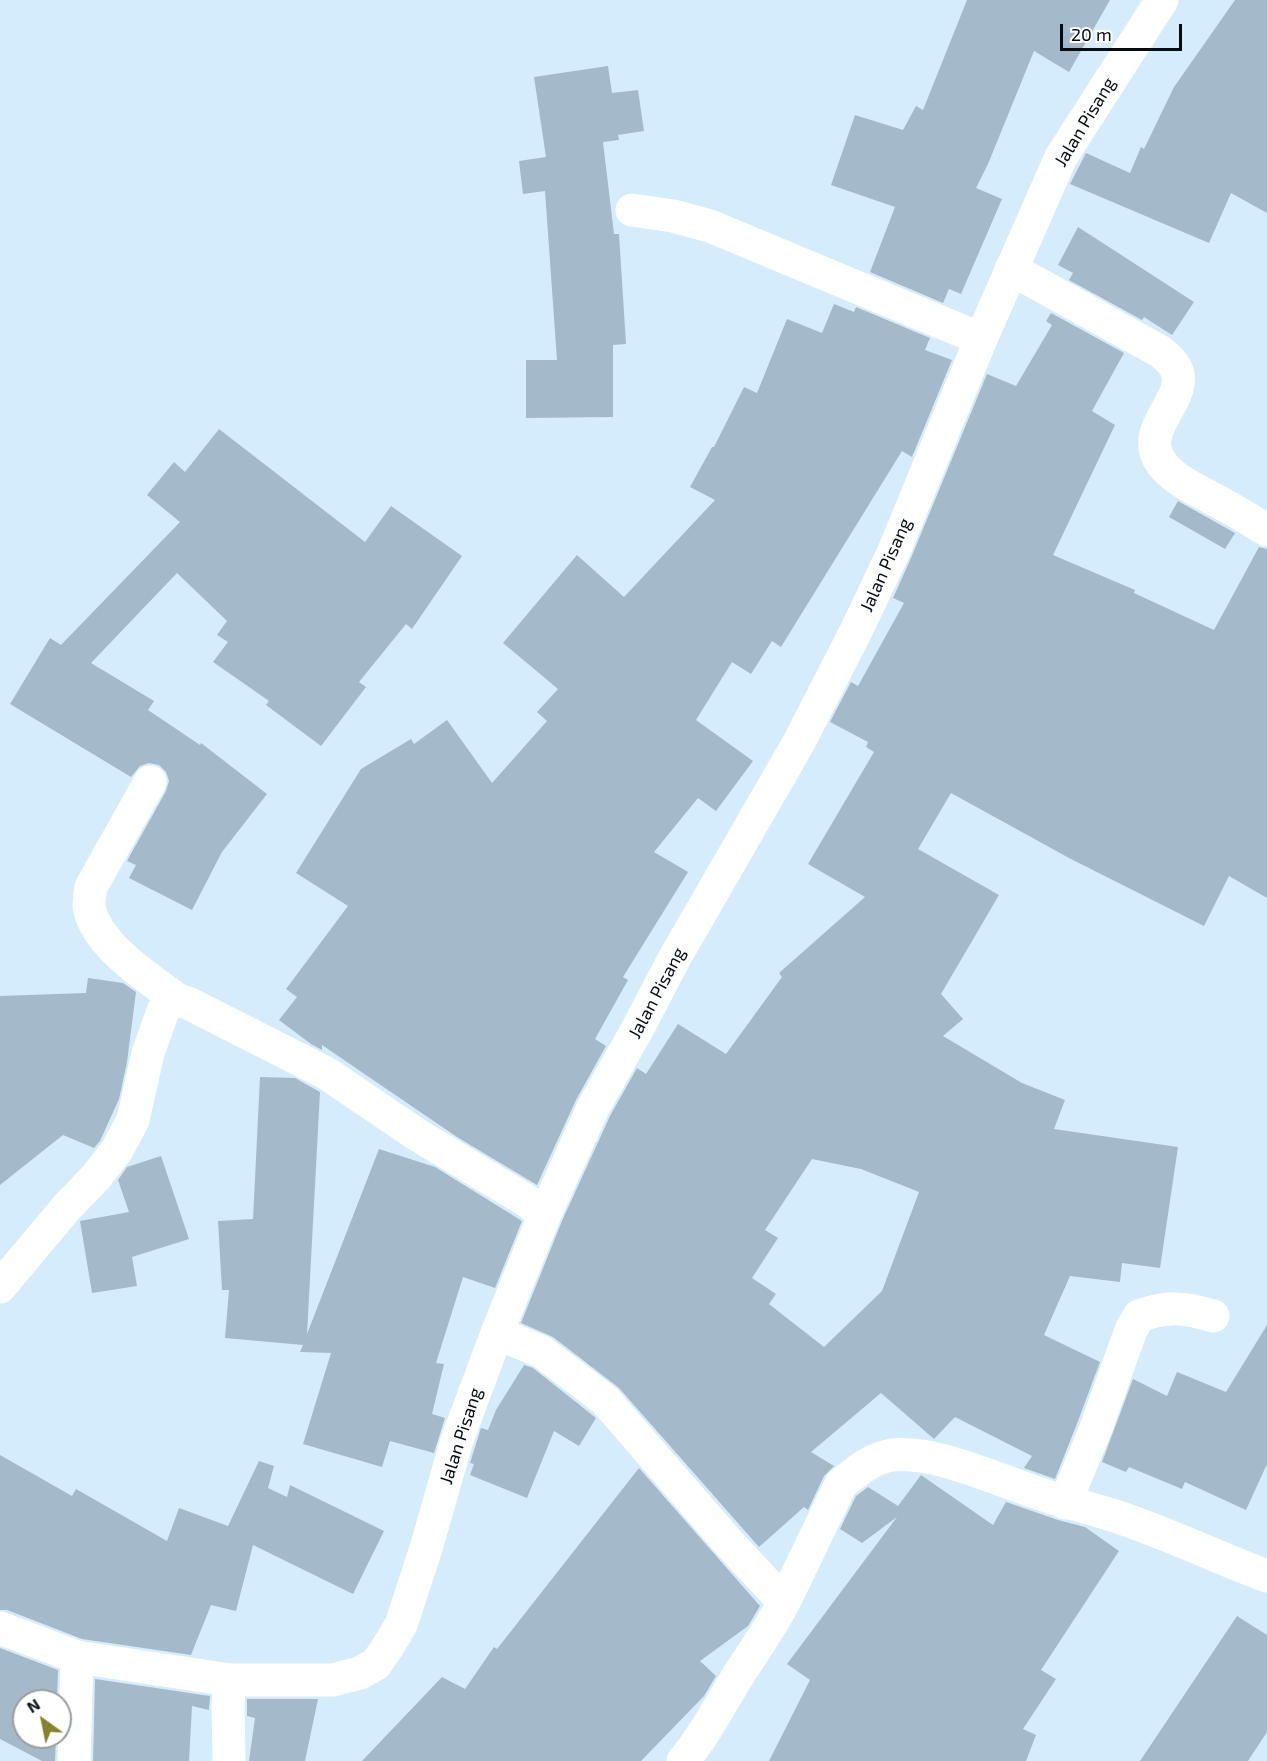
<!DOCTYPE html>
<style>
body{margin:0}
#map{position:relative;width:1267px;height:1761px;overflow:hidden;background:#d5ecfd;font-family:"Exo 2",sans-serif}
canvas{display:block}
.north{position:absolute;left:12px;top:1689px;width:60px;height:60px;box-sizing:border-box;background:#fff;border:2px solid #9b9ea0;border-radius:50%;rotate:327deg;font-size:16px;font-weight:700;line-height:24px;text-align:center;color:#050d12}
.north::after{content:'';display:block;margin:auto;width:21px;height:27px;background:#85832c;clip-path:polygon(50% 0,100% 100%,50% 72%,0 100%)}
.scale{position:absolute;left:1060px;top:24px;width:122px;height:27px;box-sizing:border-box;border:3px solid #050d12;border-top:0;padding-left:8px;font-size:18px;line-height:21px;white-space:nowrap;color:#050d12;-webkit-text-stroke:4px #fff;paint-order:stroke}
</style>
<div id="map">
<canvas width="1267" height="1761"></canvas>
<div class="north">N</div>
<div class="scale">20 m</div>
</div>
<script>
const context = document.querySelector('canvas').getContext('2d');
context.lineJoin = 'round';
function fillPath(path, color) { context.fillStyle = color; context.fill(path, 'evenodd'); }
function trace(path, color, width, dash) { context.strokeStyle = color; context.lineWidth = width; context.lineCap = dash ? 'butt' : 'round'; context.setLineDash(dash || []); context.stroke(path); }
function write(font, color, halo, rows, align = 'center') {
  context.font = font + ' "Exo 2",sans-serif'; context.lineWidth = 4.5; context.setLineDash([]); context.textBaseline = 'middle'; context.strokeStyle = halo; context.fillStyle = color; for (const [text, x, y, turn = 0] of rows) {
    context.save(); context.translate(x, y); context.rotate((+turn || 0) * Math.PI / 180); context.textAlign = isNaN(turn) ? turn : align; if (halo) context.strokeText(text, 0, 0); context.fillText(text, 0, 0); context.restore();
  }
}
const building = new Path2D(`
 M967,0H1110L1069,72L1034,51L988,164L976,188L1002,199L961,294L949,289L943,303L870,272L895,207L831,185L855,115L903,130L916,106L923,110Z
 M1235,0H1267V213L1231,193L1209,243L1070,184L1086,153L1130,173L1141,147L1144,149L1174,87Z
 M608,66L612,93L638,90L644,131L618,135L619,140L603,142L614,234H619L626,344L613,345V417L526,418V360H557L545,191L523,194L519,161L546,157L534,77Z
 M1078,227L1194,302L1172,335L1144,317L1142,320L1069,280L1073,273L1058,265Z
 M834,304L854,312L856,307L930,338L925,350L952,360L912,457L902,451L781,647L772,641L751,674L732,662L696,720L753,761L716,811L698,798L654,852L688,872L623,977L628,980L595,1039L606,1046L576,1100L537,1185L457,1137L322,1045V1050L311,1044L279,1020L297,997L286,989L348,906L296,873L361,769L411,739L414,744L447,720L492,783L547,721L537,712L558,689L503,643L577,555L624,597L715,500L690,487L712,447H714L744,387L757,393L787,319L822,333Z
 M1051,313L1124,353L1092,411L1115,425L1053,555L1135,590L1134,593L1214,630L1259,547L1267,549V898L1229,876L1204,926L1069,858L951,793L918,849L999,895L941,994L963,1019L943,1036L1022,1083L1065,1100L1054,1129L1178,1147L1160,1268L1122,1263L1120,1282L1070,1276L1044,1335L1100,1362L1078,1421L1055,1479L1024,1468L1032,1456L955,1417L934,1439L881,1393L811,1452L834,1466L824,1476L808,1510L804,1507L759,1547L619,1388L553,1337L521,1323L562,1221L610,1116L637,1068L646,1074L678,1024L726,1054L782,977L779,973L865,897L808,864L874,752L866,747L868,742L830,722L851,682L858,686L904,603L893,598L911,558L987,374L1016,386L1052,325L1046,321ZM812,1159L861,1169L919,1192L882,1291L824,1347L769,1304L776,1294L752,1278L778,1238L765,1230Z
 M219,429L365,542L391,506L462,556L412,629L406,624L359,682L366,687L321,746L266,705L269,701L213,662L228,642L217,635L227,621L177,573L91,663L154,701L148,710L200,745L201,743L267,794L222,852L192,910L129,878L136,865L127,861L166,791L169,781L166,772L159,765L149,763L140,766L131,777L10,704L50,638L61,645L180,522L147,495L174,462L185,472Z
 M1178,501L1235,533L1225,549L1169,517Z
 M88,978L123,983L136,992L127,1062L119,1099L100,1141L94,1148L63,1135L0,1185V996L86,993Z
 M260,1077L295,1078L320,1092L307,1334L379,1149L435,1167L522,1221L495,1288L463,1277L436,1363L444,1364L432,1414L445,1418L434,1453L390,1441L382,1467L303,1444L331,1353L300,1352L303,1345L225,1338L229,1290H222L218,1221L253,1219Z
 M161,1156L189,1239L132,1257L137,1286L92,1293L80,1221L129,1212L118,1180L127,1167Z
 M1267,1325V1464L1246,1510L1185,1482L1182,1489L1129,1467L1126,1472L1102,1462L1133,1379L1167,1396L1177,1372L1226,1392Z
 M524,1365L533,1368L596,1418L579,1446L554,1431L527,1498L470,1475L474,1464L470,1463L481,1428L488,1430L496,1410Z
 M0,1455L72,1496L76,1489L167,1541L179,1508L228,1526L259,1461L274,1466L268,1488L287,1497L290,1485L384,1531L353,1594L253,1545L236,1611L211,1605L191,1655L82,1639L7,1610H0Z
 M639,1468L760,1606L748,1626L700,1661L716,1676L704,1696L641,1761H362L442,1677L465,1689L494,1647L497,1649Z
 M921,1475L993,1525L1006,1502L1058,1520L1085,1527L1119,1551L1041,1670L1056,1679L1023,1729L1036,1735L1026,1761H769L810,1680L787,1664L897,1517L862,1543L840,1529L856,1496L868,1487L898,1506Z
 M1237,1616L1267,1635V1732L1248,1761H1140Z
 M0,1648L58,1670L57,1701H24V1737H56L55,1761H42L0,1739Z
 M95,1679L210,1696L209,1710L192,1706L189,1761H93Z
 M247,1699H318L305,1761H249L255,1718L247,1716Z`);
const street = new Path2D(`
 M632,210L673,216L710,226L981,339
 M1011,269L1161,352C1168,358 1176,365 1178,374C1184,403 1137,431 1162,464C1175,481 1198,490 1215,500C1233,509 1250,520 1267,530
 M150,782L91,887C90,893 89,900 89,906C95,945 149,978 178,1000
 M0,1287L67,1207L96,1177L117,1150L133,1120L148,1053L163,1011L170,1002L178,1000L188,1003L326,1073L416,1134L527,1201L545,1214
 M497,1333L542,1352L605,1400L728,1542L784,1602L841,1484C856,1472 872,1458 892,1455C936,1451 990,1477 1032,1491C1059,1501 1087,1507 1115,1516C1167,1533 1216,1557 1267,1576
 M1065,1503L1096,1428L1131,1330L1139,1316C1167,1306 1184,1307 1213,1316
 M74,1761L77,1657
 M229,1761L228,1703L230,1680
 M683,1761C703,1737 717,1711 733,1684C750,1656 769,1631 784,1602`);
const secondary = new Path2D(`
 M0,1628L77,1657L230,1680H333L360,1673L376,1664L387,1648L401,1625L427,1545L457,1440L497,1333L545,1214L593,1108L638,1028L674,959L798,744L855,633L894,551L981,339L1061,157L1162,0`);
const streetNames = [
 ["Jalan Pisang",1085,122,-59],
 ["Jalan Pisang",886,565,-66],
 ["Jalan Pisang",657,993,-62],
 ["Jalan Pisang",461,1436,-72]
];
fillPath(building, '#a4baca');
trace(street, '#fff', 33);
trace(secondary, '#fff', 33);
write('18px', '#050d12', '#fff', streetNames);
</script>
